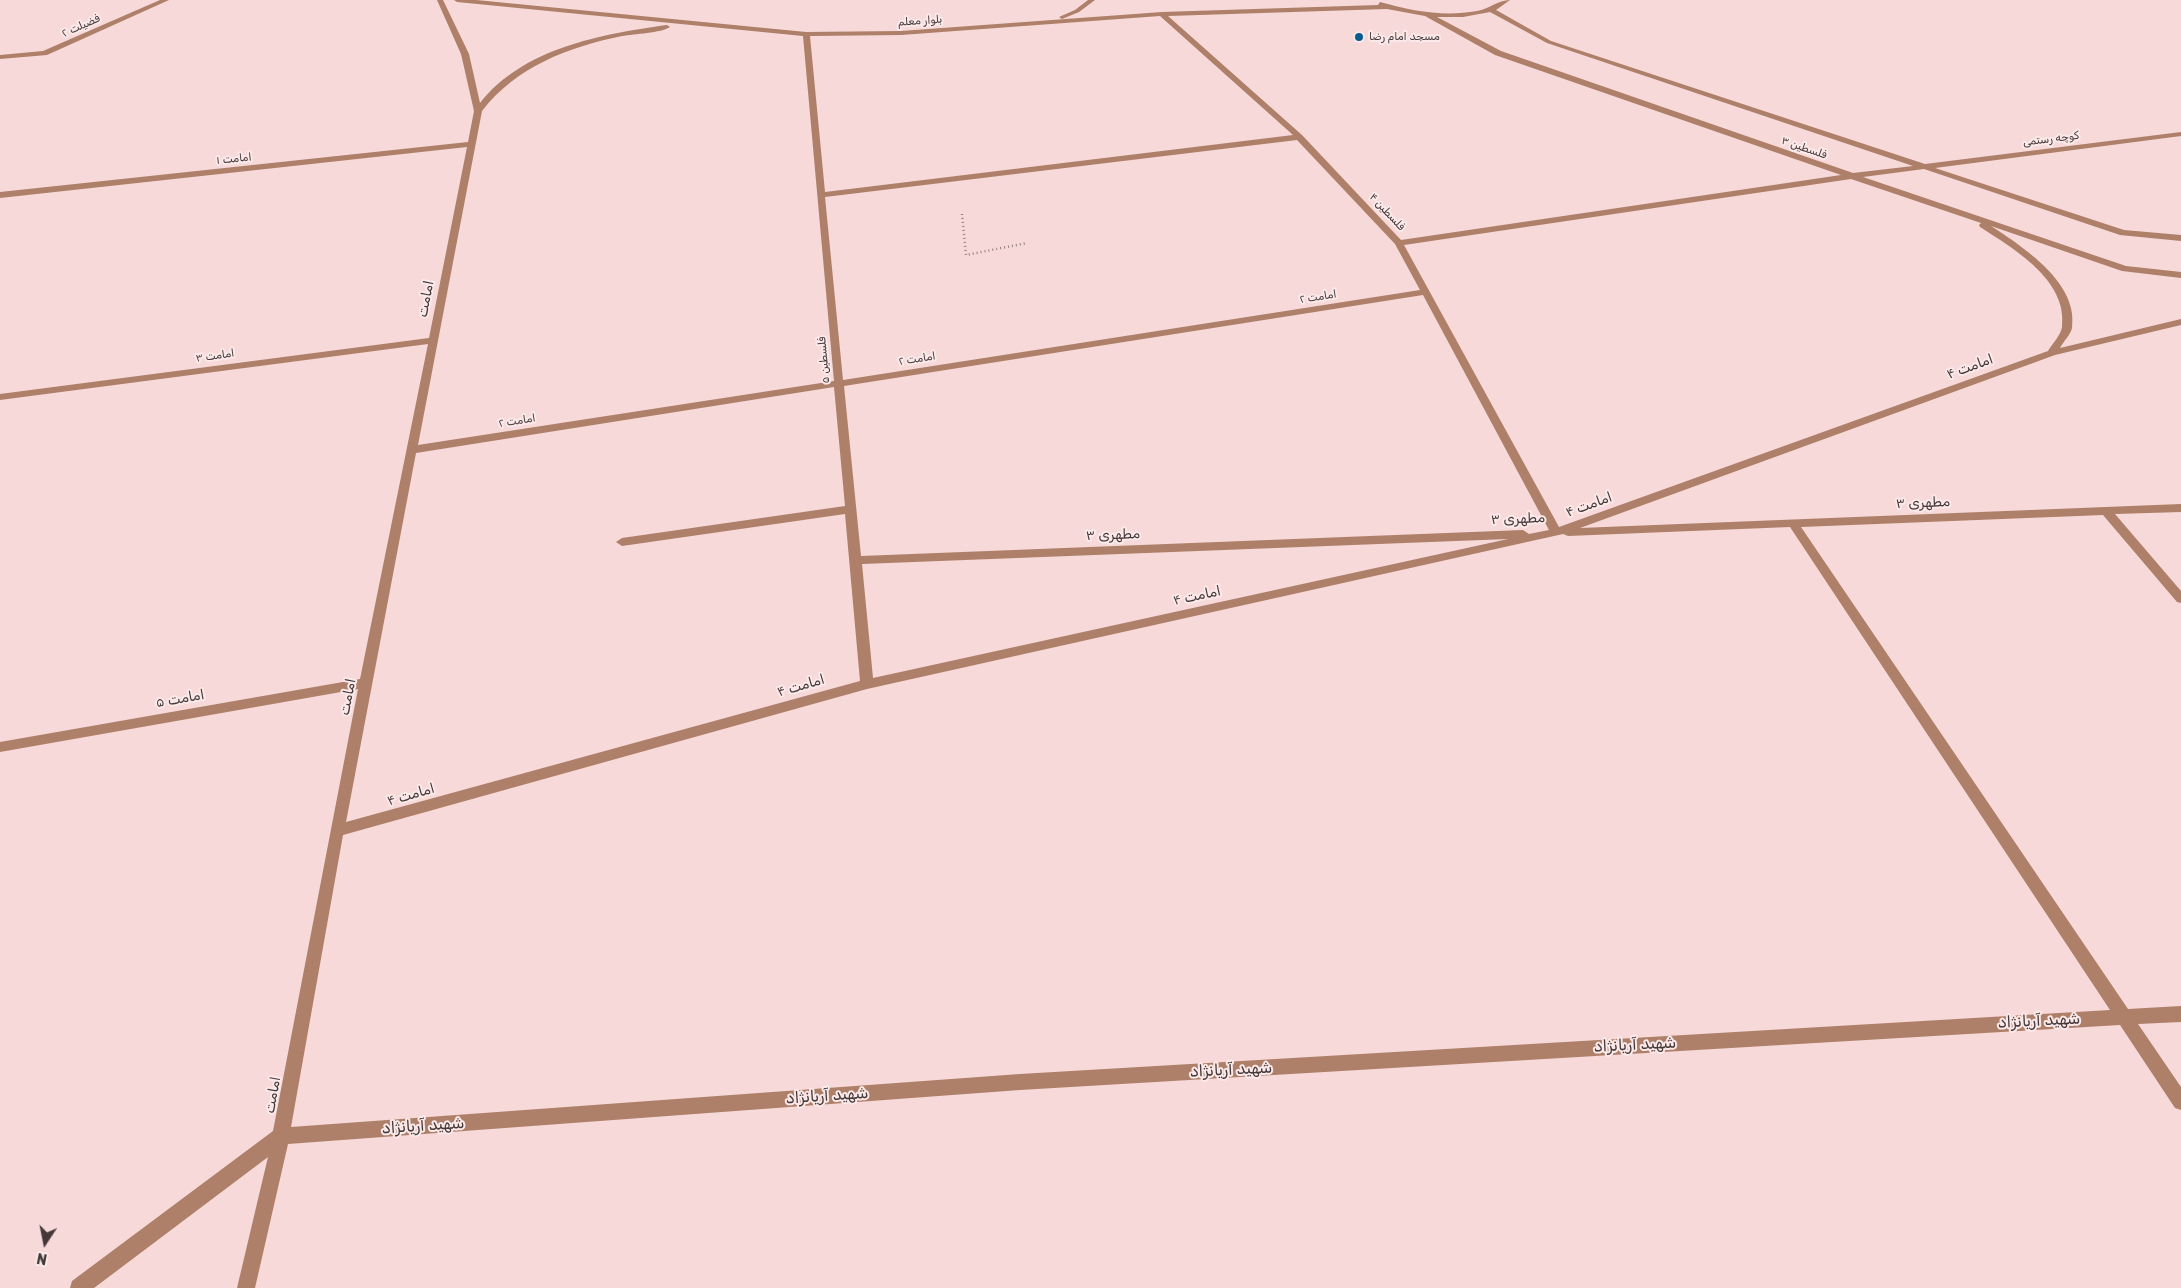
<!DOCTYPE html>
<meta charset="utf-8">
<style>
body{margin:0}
#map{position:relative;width:2181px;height:1288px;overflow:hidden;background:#f6d9d8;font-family:Rubik,sans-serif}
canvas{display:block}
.north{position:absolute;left:20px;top:1218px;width:50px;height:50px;-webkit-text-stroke:4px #fbe9e9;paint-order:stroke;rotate:191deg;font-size:14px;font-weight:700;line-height:20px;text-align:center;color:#443838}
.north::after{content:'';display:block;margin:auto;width:18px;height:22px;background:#443838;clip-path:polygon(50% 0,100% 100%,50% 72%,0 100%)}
</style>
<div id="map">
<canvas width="2181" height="1288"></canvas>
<div class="north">N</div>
</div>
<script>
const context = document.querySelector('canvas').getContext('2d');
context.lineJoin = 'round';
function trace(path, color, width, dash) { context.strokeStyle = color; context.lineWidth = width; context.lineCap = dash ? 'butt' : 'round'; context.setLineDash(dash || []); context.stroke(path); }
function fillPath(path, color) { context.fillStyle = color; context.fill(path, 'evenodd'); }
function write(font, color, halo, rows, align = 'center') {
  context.font = font + ' Rubik,Cairo,sans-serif'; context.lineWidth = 4; context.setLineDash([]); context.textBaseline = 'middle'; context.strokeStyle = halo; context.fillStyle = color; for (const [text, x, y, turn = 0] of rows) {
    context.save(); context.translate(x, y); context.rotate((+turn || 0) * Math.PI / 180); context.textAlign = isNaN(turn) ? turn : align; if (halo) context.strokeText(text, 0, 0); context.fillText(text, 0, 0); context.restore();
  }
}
const path = new Path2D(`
 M962,214L966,255L1027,243`);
const minor = new Path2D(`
 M160,0H169L47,55L0,59V55L43,51Z
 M437,0H443L469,54L480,103C523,48 602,34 667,25L670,27C661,33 634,34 622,36C568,47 516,67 482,111L418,445L834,381L803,36L457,2L454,0H476L806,32L901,31L1162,12L1378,5L1380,2C1412,11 1444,17 1477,11C1489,9 1498,0 1510,0L1496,10L1551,41L1925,164L2181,132V136L1935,168L2124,230L2181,235V241L2120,235L1924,169L1863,177L2126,266L2181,272V278L2122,271L1991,226C2023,247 2079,283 2072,328C2071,334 2063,342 2060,348L2181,319V325L2055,355L1580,528L2181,504V512L2115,514L2181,591V603L2177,602L2103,515L1801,527L2128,1009L2181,1006V1022L2138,1024L2181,1087V1110L2175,1108L2120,1025L1020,1090L288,1144L255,1288H237L268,1157L94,1288H70L72,1281L273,1131L358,689L0,752V742L360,679L428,344L0,400V394L429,338L467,147L0,198V192L468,142L474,111L461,54ZM1387,9L1425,16L1495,55L1841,175L1401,240L1302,135L1168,16ZM1490,12L1547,43L1913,166L1853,173L1501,51L1437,17H1463ZM1160,16L1293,135L825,192L810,36L901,35ZM1297,140L1395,244L1420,290L843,380L825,197ZM1851,179L1981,223L1979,225L1980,227C2014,249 2068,280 2062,327C2061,335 2052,344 2048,351L1559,527L1404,245ZM1423,295L1549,530L1529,534L1523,530L861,556L844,386ZM834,387L845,506L622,538L616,542L622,546L845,514L860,681L346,822L416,453ZM1790,527L2110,1010L1020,1074L291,1127L343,835L867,689L1563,534L1568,536ZM1508,539L873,678L862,564Z
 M1088,0H1095L1079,12L1062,19L1059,17L1075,10Z`);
const markers = [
 [1359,37,5,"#085c8e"]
];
const farStreetnames = [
 ["بلوار معلم",920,21,-4],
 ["فضیلت ۲",81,26,-24],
 ["کوچه رستمی",2051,139,-7],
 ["فلسطین ۳",1804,148,19],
 ["امامت ۱",234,159,-6],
 ["فلسطین ۴",1387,212,47],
 ["امامت ۲",1318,297,-9],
 ["امامت ۳",215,356,-8],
 ["امامت ۲",917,359,-9],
 ["فلسطین ۵",824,360,-95],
 ["امامت ۲",517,421,-9]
];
const farPoinames = [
 ["مسجد امام رضا",1369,37]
];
const streetNames = [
 ["امامت",426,299,-79],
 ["امامت ۴",1970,367,-20],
 ["مطهری ۳",1923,503,-2],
 ["امامت ۴",1589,505,-20],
 ["مطهری ۳",1518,519,-2],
 ["مطهری ۳",1113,535,-2],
 ["امامت ۴",1197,596,-12],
 ["امامت ۴",801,686,-16],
 ["امامت",348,697,-79],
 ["امامت ۵",180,699,-10],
 ["امامت ۴",411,795,-16],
 ["امامت",273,1095,-80]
];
const nearStreetnames = [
 ["شهید آریانژاد",2039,1021,-3],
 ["شهید آریانژاد",1635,1045,-3],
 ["شهید آریانژاد",1231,1070,-3],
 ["شهید آریانژاد",827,1096,-4],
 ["شهید آریانژاد",423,1126,-4]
];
trace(path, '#948180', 2.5, [1, 3]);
fillPath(minor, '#ae7f69');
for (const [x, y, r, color] of markers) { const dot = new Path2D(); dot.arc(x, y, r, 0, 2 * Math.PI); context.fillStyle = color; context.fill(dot); trace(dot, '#fbe9e9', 2); }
write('11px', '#443838', '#fbe9e9', farStreetnames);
write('11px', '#443838', '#fbe9e9', farPoinames, 'left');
write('14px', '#443838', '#fbe9e9', streetNames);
write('16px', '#443838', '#fbe9e9', nearStreetnames);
</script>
